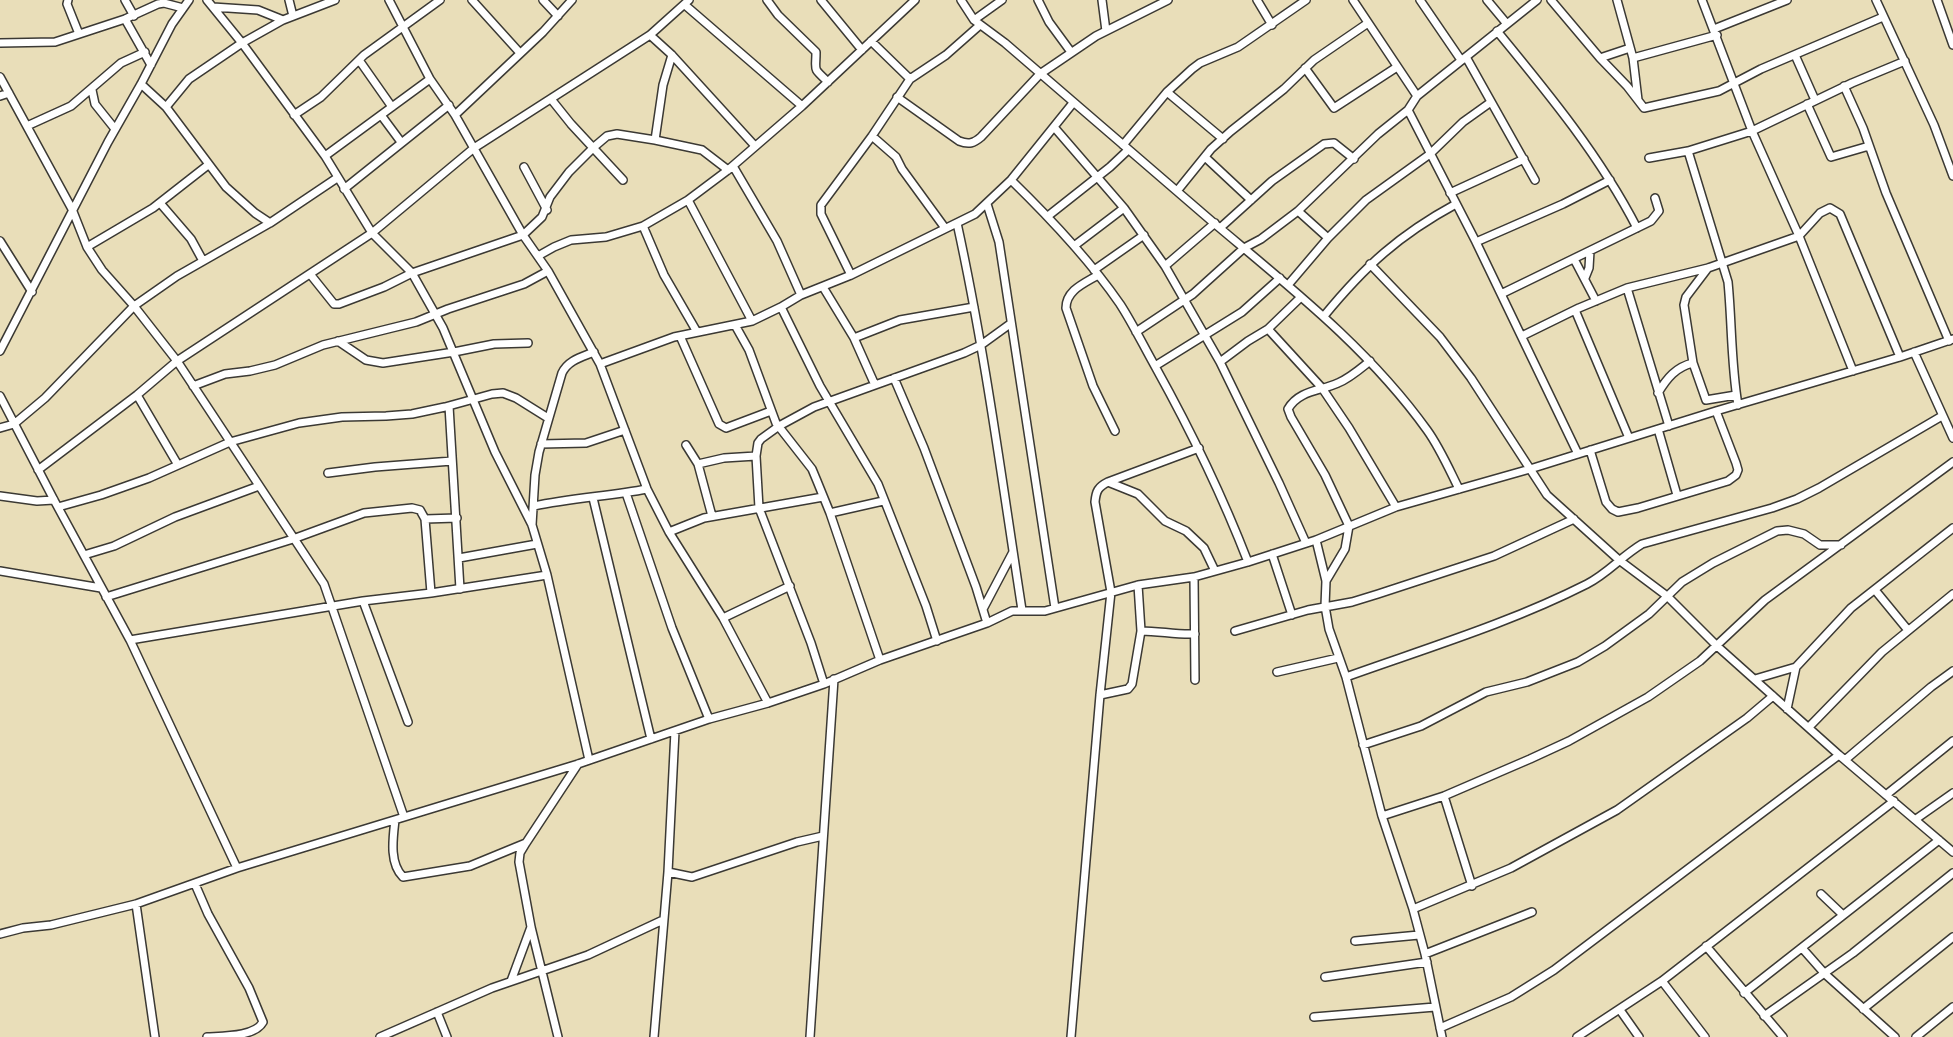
<!DOCTYPE html>
<style>
body{margin:0}
canvas{display:block;background:#e9deb9}
</style>
<canvas width="1953" height="1037"></canvas>
<script>
const context = document.querySelector('canvas').getContext('2d');
context.lineJoin = 'round';
function trace(path, color, width, dash) { context.strokeStyle = color; context.lineWidth = width; context.lineCap = dash ? 'butt' : 'round'; context.setLineDash(dash || []); context.stroke(path); }
const minor = new Path2D(`
 M68,0L67,4L79,34
 M125,0L134,16
 M207,0L242,43L325,156L372,233L412,273L443,328L495,452L532,525L547,575L589,760
 M289,0L293,16
 M389,0L430,79L455,115L523,235L548,271L600,364L647,489L669,532L723,618L768,703
 M472,0L520,53
 M543,0L558,16
 M767,0L778,15L816,52C816,72 812,67 828,82
 M821,0L862,50
 M961,0L974,20L1005,43C1075,104 1145,164 1215,224C1291,288 1369,349 1427,430C1440,448 1449,469 1459,489
 M1038,0L1049,22L1071,52
 M1102,0L1106,31
 M1257,0L1272,25
 M1353,0L1417,96
 M1420,0L1461,60
 M1487,0L1507,24
 M1551,0L1600,58L1627,86L1644,108L1719,91L1761,69L1883,17
 M1617,0L1633,58L1638,100
 M1702,0L1752,131L1799,236L1853,371
 M1876,0L1934,125L1953,176
 M1937,0L1953,45
 M685,5L802,106
 M213,7L258,10L283,20
 M125,19L151,65
 M974,20L1002,0
 M1714,29L1787,0
 M1497,31C1548,93 1600,156 1637,228
 M650,35L672,55L755,146
 M871,41L910,79
 M0,43L55,42L125,19L158,4L164,3L183,8
 M1795,55L1815,100
 M1466,57L1535,180
 M1600,58L1630,48
 M1633,58L1717,35
 M359,60L392,107
 M1305,68L1334,108L1397,67
 M0,77L72,209L87,247L102,270L134,306L177,361L324,584L404,817
 M141,84L166,107L226,187L255,213L270,223
 M1844,86L1863,128L1886,193L1949,341
 M92,90L95,104L115,129
 M1167,92L1223,139
 M0,96L9,93
 M897,97L959,141C969,145 974,143 981,137L1040,74L1096,36L1168,0
 M551,99L571,124L623,180
 M1807,104L1831,157L1869,146
 M166,107L189,79L242,43L283,20L335,0
 M1408,110L1476,242L1578,454
 M294,115L321,97L364,55L440,0
 M381,115L401,142
 M455,115L543,32L572,0
 M27,126L71,106L121,63L145,52
 M1054,127L1124,208L1165,266L1220,362L1279,483L1306,543
 M872,136L896,157L902,169L945,228
 M655,140L702,150L728,170
 M1123,145L1167,92L1192,69L1200,63L1238,47L1306,0
 M1688,151L1728,282C1732,323 1731,364 1738,405
 M325,156L430,79
 M1205,157L1251,200
 M1649,158L1688,151L1752,131L1852,83L1905,61
 M733,166L777,241L801,295
 M524,167L547,210
 M1011,180C1050,218 1089,259 1120,304C1133,324 1144,347 1156,368C1191,431 1222,495 1248,562
 M344,189L449,105
 M1177,191L1211,149L1231,131L1284,89L1314,60L1368,23
 M1450,193L1524,159
 M688,200L752,321
 M160,203L191,239L203,261
 M987,204L999,242L1055,608
 M1298,211L1328,238
 M1048,216L1110,167L1128,150
 M957,223C985,351 1002,481 1022,610
 M643,226L664,275L697,332
 M1220,228L1272,181L1324,144L1334,143L1354,159
 M0,241L32,292
 M1476,242L1563,204L1610,180
 M1074,246L1124,208
 M87,247L153,208L208,165
 M538,256L554,247L571,240L606,237L643,226L688,200L728,170L802,106L915,0
 M1574,259L1596,301
 M1370,264L1440,337L1471,378L1547,495L1619,560L1667,596L1717,646L1839,755L1953,852
 M1165,266L1215,223
 M1708,268L1686,297L1684,305L1693,363L1706,400L1736,395
 M1094,270L1144,235
 M310,274L334,304H339L384,287L412,273L523,235L542,217L550,197L569,172L594,147L607,136L617,134L655,140L663,85L672,55
 M851,275L821,214V205L872,136L910,79L946,55L980,25
 M1098,275C1085,283 1066,290 1066,308L1093,386L1115,431
 M1585,278L1589,268L1590,251
 M1288,285L1328,238L1366,200L1430,154L1463,122L1491,102
 M823,287L854,338
 M1627,288L1669,426
 M1501,294L1651,221L1659,211L1655,198
 M781,307L820,386L878,484L926,606L937,641
 M1575,310L1629,438
 M1324,316C1365,266 1399,235 1456,204
 M735,325L749,350L776,423L812,469L817,481L830,513L880,660
 M1268,329L1322,388L1349,428L1396,507
 M1136,332L1193,294L1244,248L1261,239L1298,211L1378,134L1408,110L1417,96L1537,0
 M680,336L719,424L726,428L771,411
 M1522,336L1579,308L1627,288L1708,268L1799,236L1820,213L1830,208L1840,214L1900,357
 M338,341L366,360L383,363L454,352L494,344L528,343
 M0,351L108,142L141,84L172,24L189,0
 M1914,352L1953,438
 M1220,362L1248,341L1268,329L1301,297
 M600,364L674,337L752,321L781,307L801,295L851,275L975,214L1011,180L1073,103
 M1155,366L1242,312L1280,278
 M894,378L924,448L976,587L987,623
 M875,385L854,338L900,320L974,307
 M193,386L225,374L250,371L275,365L323,345L416,322L448,309L524,284L548,271
 M1658,393C1667,378 1676,367 1693,363
 M137,395L178,465
 M0,396L54,500L130,640L237,868
 M449,406L460,589
 M0,428L14,424L45,398L134,306L177,276L270,223L337,178
 M1658,429L1677,495
 M541,444L586,443L625,430
 M686,445L698,464L712,516
 M1590,450L1606,502L1612,509L1618,512L1638,508L1728,481L1736,475L1738,470L1736,463L1716,411
 M698,464L724,458L756,456
 M38,470L137,395L177,361L372,233L474,148L650,35L689,0
 M328,473L375,467L452,461
 M1108,482L1138,494L1165,521L1186,531L1204,548L1215,571
 M626,493L672,628L709,719
 M0,496L37,501L54,500
 M593,498L651,739
 M534,506C571,498 610,496 647,489
 M58,507L101,495L149,478L230,442L299,423L342,417L386,416L412,414L445,407L492,394L503,393L516,398L548,418
 M830,513L883,501
 M425,519L457,518
 M532,525L535,475L539,452L562,373C568,360 582,357 594,352
 M669,532L704,518L823,497
 M1316,540L1326,581L1325,606L1329,629L1346,677L1382,816L1413,909L1425,954L1442,1037
 M1272,554L1292,615
 M84,555L114,546L175,517L259,486
 M459,558L537,544
 M0,571L101,588
 M1194,577L1195,680
 M1326,581L1345,549L1349,526L1325,475L1291,417L1288,409C1299,390 1321,391 1338,383C1350,378 1360,369 1370,361
 M1875,590L1907,629
 M106,597L293,539L364,513L412,508L420,510L425,519L431,593
 M363,601L408,722
 M983,609L1013,552
 M723,618L790,586
 M1141,631C1160,631 1176,635 1195,634
 M1235,631L1308,610L1352,602L1378,594L1494,556L1574,519
 M130,640L363,601L431,593L547,575
 M1277,672L1338,658
 M1346,677C1427,648 1510,623 1587,584C1608,573 1622,556 1642,544L1772,508L1797,499L1819,488L1942,416
 M1755,679L1796,667L1851,608L1953,528
 M824,684L811,643L759,508L756,456L758,443L761,439L779,426L814,407L964,353L981,345L1010,324
 M1100,695L1128,689L1132,684L1141,631L1138,585
 M1787,709L1796,667
 M1809,727L1882,652L1953,594
 M1363,745L1421,726L1486,692L1527,682L1578,662L1605,646L1649,614L1682,582L1713,563L1777,531L1788,530L1804,534L1820,545H1841
 M1845,760L1931,687L1953,671
 M1886,795L1953,741
 M1444,796L1472,886
 M1382,816L1444,796L1530,759L1569,741L1648,697L1700,661L1765,600L1953,462
 M1916,819L1953,793
 M395,820C393,838 389,863 403,877L470,866L526,843
 M668,872L692,877L797,842L823,836
 M195,884L208,914L249,988L263,1022C255,1037 222,1036 207,1037
 M1821,894L1843,915
 M136,904L155,1037
 M1413,909L1511,868L1617,810L1747,718L1773,696
 M0,934L23,928L51,925L136,904L237,868L578,764L709,719L768,703L824,684L880,660L987,623L1012,611H1045L1138,585L1194,577L1248,562L1316,540L1396,507L1530,469L1716,411L1900,357L1953,339
 M1355,941L1419,935
 M1706,946L1783,1037
 M1802,948L1825,974L1895,1037
 M1425,954L1532,912
 M1325,977L1427,962
 M511,981L531,927
 M1662,981L1705,1037
 M1744,993L1939,840
 M1863,1009L1953,937
 M1620,1010L1639,1037
 M437,1012L447,1037
 M1764,1016L1853,953L1953,873
 M1314,1017L1435,1007
 M1440,1028L1511,997L1554,970L1839,755
 M380,1037L492,988L588,955L663,920
 M558,1037L531,927L519,862L520,853L526,843L578,764
 M654,1037L668,872L675,731
 M810,1037L834,679
 M1071,1037L1100,695L1111,592L1095,502C1096,491 1098,487 1108,482L1199,448
 M1577,1037L1662,981L1894,801
 M1916,1037L1953,1007`);
trace(minor, '#3b3934', 10);
trace(minor, '#fff', 7);
</script>
